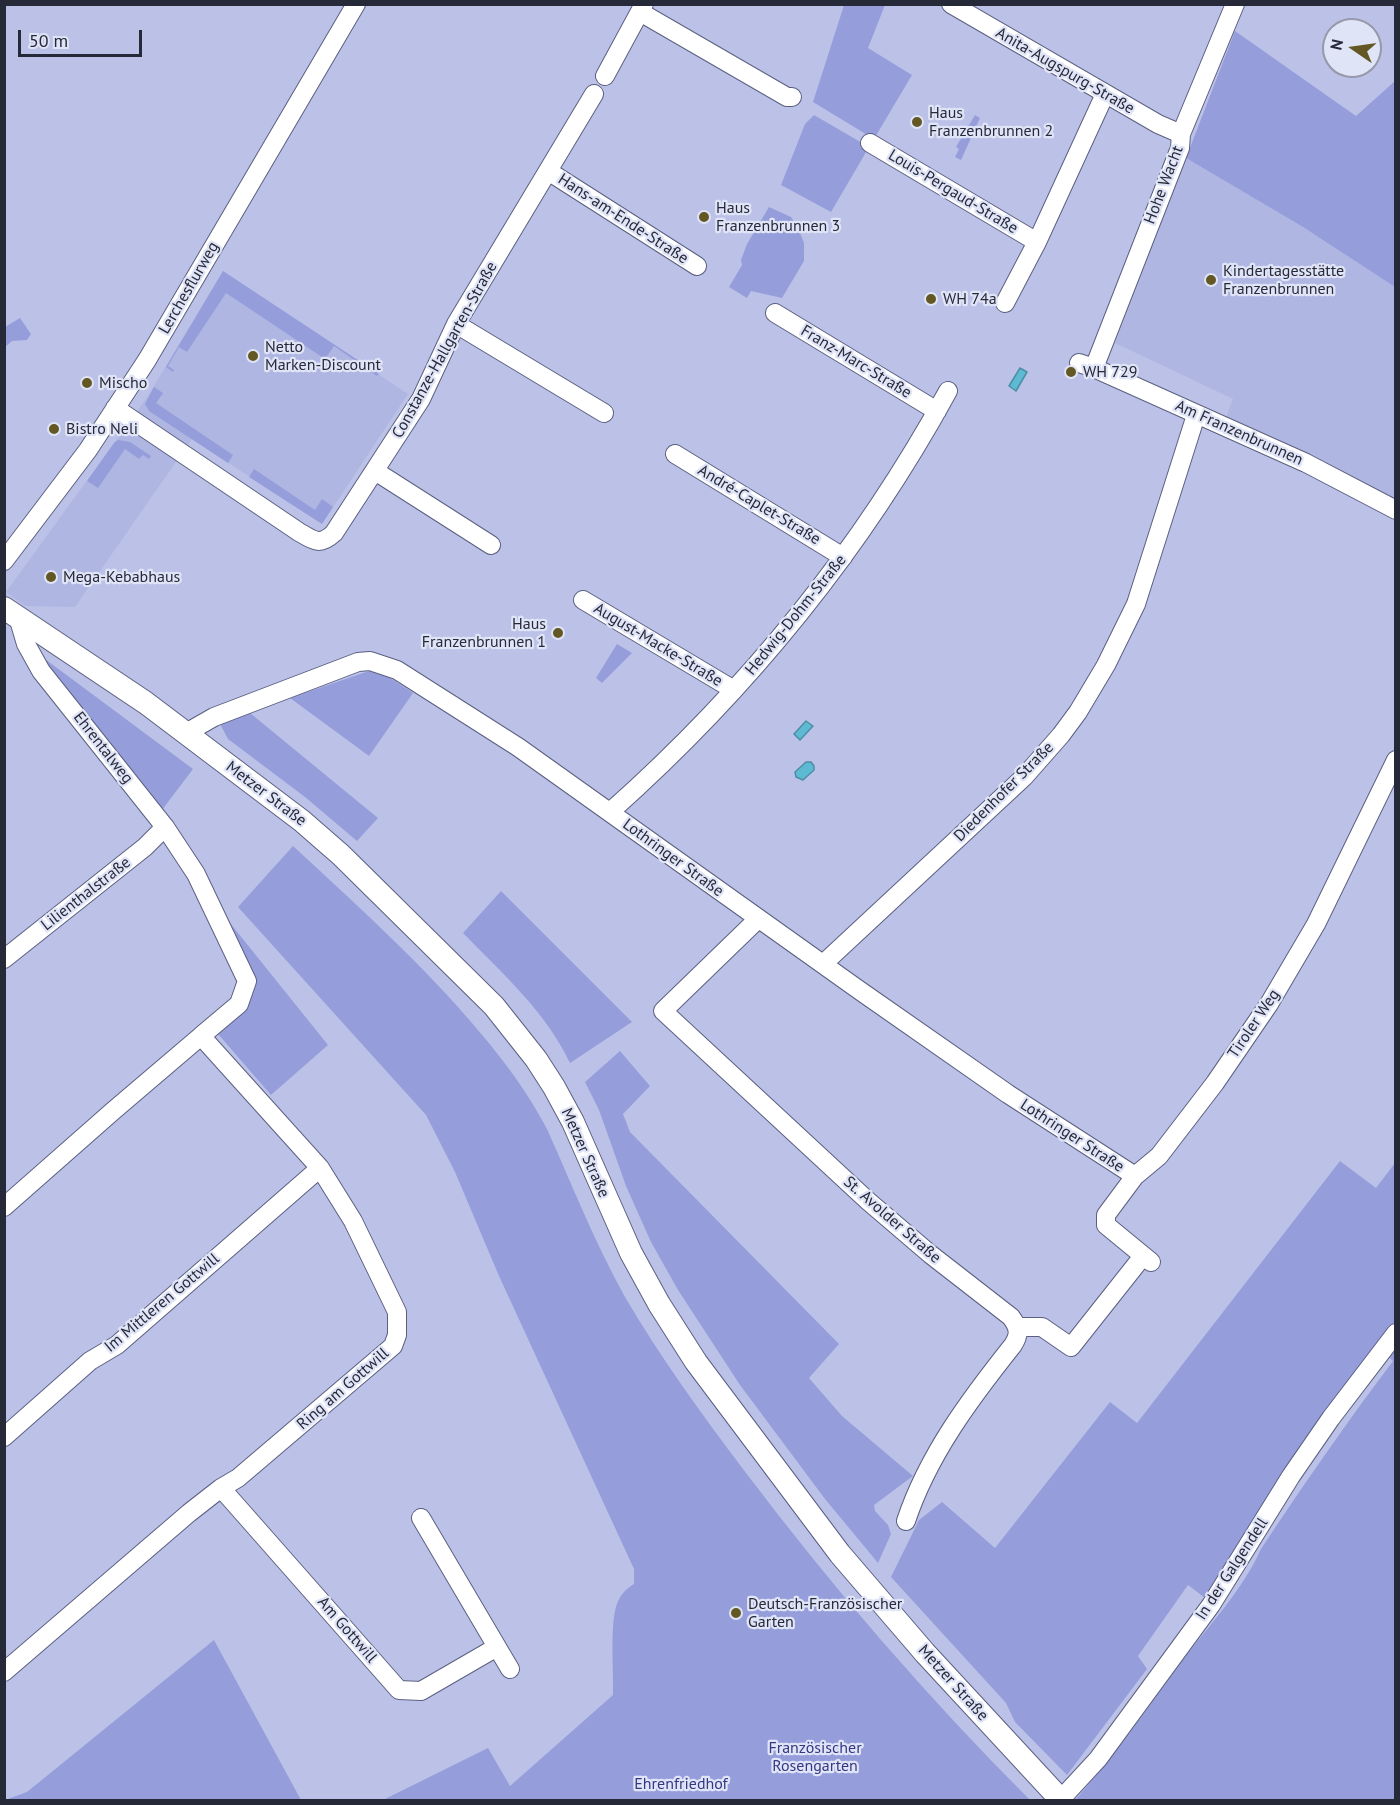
<!DOCTYPE html>
<meta charset="utf-8">
<style>
body{margin:0}
#map{position:relative;width:1400px;height:1805px;overflow:hidden;background:#bcc2e7;font-family:"PT Sans",sans-serif}
canvas{display:block}
.frame{position:absolute;inset:0;border:6px solid #262937;pointer-events:none}
.north{position:absolute;left:1322px;top:18px;width:60px;height:60px;box-sizing:border-box;background:#e0e4f7;border:2px solid #9699aa;border-radius:50%;rotate:283deg;font-size:16px;font-weight:700;line-height:24px;text-align:center;color:#262937}
.north::after{content:'';display:block;margin:auto;width:21px;height:27px;background:#635824;clip-path:polygon(50% 0,100% 100%,50% 72%,0 100%)}
.scale{position:absolute;left:18px;top:30px;width:124px;height:27px;box-sizing:border-box;border:3px solid #262937;border-top:0;padding-left:8px;font-size:18px;line-height:21px;white-space:nowrap;color:#262937;-webkit-text-stroke:4px #e0e4f7;paint-order:stroke}
</style>
<div id="map">
<canvas width="1400" height="1805"></canvas>
<div class="frame"></div>
<div class="north">N</div>
<div class="scale">50 m</div>
</div>
<script>
const context = document.querySelector('canvas').getContext('2d');
context.lineJoin = 'round';
function fillPath(path, color) { context.fillStyle = color; context.fill(path, 'evenodd'); }
function trace(path, color, width, dash) { context.strokeStyle = color; context.lineWidth = width; context.lineCap = dash ? 'butt' : 'round'; context.setLineDash(dash || []); context.stroke(path); }
function write(font, color, halo, rows, align = 'center') {
  context.font = font + ' "PT Sans",sans-serif'; context.lineWidth = 4.5; context.setLineDash([]); context.textBaseline = 'middle'; context.strokeStyle = halo; context.fillStyle = color; for (const [text, x, y, turn = 0] of rows) {
    context.save(); context.translate(x, y); context.rotate((+turn || 0) * Math.PI / 180); context.textAlign = isNaN(turn) ? turn : align; if (halo) context.strokeText(text, 0, 0); context.fillText(text, 0, 0); context.restore();
  }
}
const built = new Path2D(`
 M1186,158L1303,227L1395,287V503L1348,475L1282,442L1226,417L1233,399L1115,343Z
 M223,271L408,394L322,524L192,439L75,607L25,606L6,592L146,399Z`);
const green = new Path2D(`
 M844,5H885L868,48L912,75L874,139L813,102Z
 M1235,31L1356,116L1395,81V287L1303,227L1186,158Z
 M814,115L869,147L831,212L781,185L805,124Z
 M975,115L980,118L961,160L955,157L959,149L956,147Z
 M769,207L791,217L799,230L804,243V261L782,298L751,291L747,298L729,287L742,265L741,260L747,244Z
 M223,271L379,374L377,376L334,346L325,359L226,293L187,352L179,347L168,366L174,370L173,372L166,367Z
 M20,318L31,334L27,340L12,341L5,347V327Z
 M154,387L163,393L156,403L233,455L228,463L149,411L145,404Z
 M118,440L130,442L151,456L149,459L143,455L139,459L125,449L98,488L87,481L114,443Z
 M254,469L315,510L322,499L333,507L322,524L249,477Z
 M617,644L632,653L602,683L596,678Z
 M41,656L193,769L162,810Z
 M369,671L384,674L413,693L369,756L290,698Z
 M250,713L378,818L357,841L305,797L228,739L220,724Z
 M293,846C346,895 399,943 448,996C486,1038 521,1079 547,1129C572,1185 595,1243 625,1297C660,1357 701,1413 743,1469C831,1586 927,1697 1030,1800H383L488,1748L510,1786L613,1695C614,1671 609,1621 618,1601C622,1593 626,1589 634,1584V1569L499,1276L455,1172L426,1115L238,907Z
 M501,891L632,1022L570,1063C546,1012 502,973 463,933Z
 M230,923L328,1045L271,1095L218,1034L244,1011L252,970Z
 M620,1051L650,1086L623,1114L630,1132L839,1344L809,1378L842,1416L913,1476L874,1505L875,1511L888,1525L891,1534L878,1563L825,1499L740,1385L678,1290L651,1242L626,1186L599,1110L585,1082Z
 M1340,1161L1376,1188L1395,1163V1322L1367,1359L1205,1598L1188,1585L1138,1656L1147,1669L1067,1775L1015,1722L1006,1703L891,1577L919,1520L942,1502L995,1548L1110,1402L1137,1423Z
 M1395,1346V1800H1078L1076,1799C1116,1754 1150,1705 1185,1657C1212,1622 1243,1589 1261,1549C1303,1485 1347,1422 1393,1361L1388,1356Z
 M214,1640L301,1800H5L27,1792Z`);
const water = new Path2D(`
 M1020,368L1027,372L1016,391L1009,386Z
 M806,721L813,726L800,740L794,734Z
 M806,762H811L814,766V770L803,780L796,777L795,772Z`);
const minor = new Path2D(`
 M951,4L1158,124L1181,134
 M640,12L787,97H792
 M605,76L644,4
 M870,143L1037,242
 M548,171L697,266
 M1005,303L1037,242L1105,94
 M775,313L937,411
 M456,324L604,413
 M1079,363L1094,368L1306,463L1396,510
 M1094,368L1180,148L1181,134L1235,4
 M115,408L299,532C314,541 320,546 334,533L421,399L456,324L594,94
 M675,454L843,557
 M375,471L491,545
 M4,561L88,450L147,360L356,4
 M583,600L734,690
 M18,617L26,644L41,671L165,827L196,874L247,981L239,1004L201,1036
 M186,733L214,717L358,662L370,661L397,670L518,747L859,990L1008,1094L1135,1176
 M610,812C745,692 861,550 948,391
 M758,919L663,1011L868,1201L930,1254L1011,1317C1019,1328 1020,1334 1013,1345C970,1399 928,1455 906,1521
 M4,959L145,847L165,827
 M823,964L1024,777L1061,735L1078,712L1106,665L1136,604L1196,415
 M4,1207L113,1111L201,1036L320,1168L353,1221L397,1312V1335L393,1346L238,1478L221,1488L189,1513L4,1672
 M1151,1262L1106,1225V1215L1135,1176L1159,1156L1215,1083L1269,1004L1316,924L1396,760
 M1018,1327H1042L1071,1347L1143,1256
 M4,1437L90,1361L117,1345L320,1168
 M221,1488L399,1690L421,1691L497,1647L421,1518
 M497,1647L510,1669
 M1060,1800L1098,1759L1211,1605L1291,1476L1331,1418L1396,1333`);
const major = new Path2D(`
 M4,608L146,703L302,821L341,855L494,1006L536,1059L554,1087L573,1122L631,1253L659,1304L696,1362L840,1554L925,1653L1061,1800`);
const markers = [
 [917,122,6,"#635824"],
 [704,217,6,"#635824"],
 [1211,280,6,"#635824"],
 [931,299,6,"#635824"],
 [253,356,6,"#635824"],
 [1071,372,6,"#635824"],
 [87,383,6,"#635824"],
 [54,429,6,"#635824"],
 [51,577,6,"#635824"],
 [558,633,6,"#635824"],
 [736,1613,6,"#635824"]
];
const streetNames = [
 ["Anita-Augspurg-Straße",1065,71,30],
 ["Hohe Wacht",1164,185,-69],
 ["Louis-Pergaud-Straße",953,192,31],
 ["Hans-am-Ende-Straße",623,219,33],
 ["Lerchesflurweg",189,288,-60],
 ["Constanze-Hallgarten-Straße",445,350,-61],
 ["Franz-Marc-Straße",856,362,31],
 ["Am Franzenbrunnen",1239,433,24],
 ["André-Caplet-Straße",759,505,31],
 ["Hedwig-Dohm-Straße",796,615,-51],
 ["August-Macke-Straße",658,645,31],
 ["Ehrentalweg",103,748,52],
 ["Diedenhofer Straße",1004,792,-45],
 ["Metzer Straße",266,794,37],
 ["Lothringer Straße",673,858,36],
 ["Lilienthalstraße",86,894,-38],
 ["Tiroler Weg",1254,1024,-56],
 ["Lothringer Straße",1072,1136,33],
 ["Metzer Straße",585,1153,66],
 ["St. Avolder Straße",892,1220,41],
 ["Im Mittleren Gottwill",162,1303,-40],
 ["Ring am Gottwill",343,1389,-41],
 ["In der Galgendell",1232,1569,-57],
 ["Am Gottwill",347,1630,49],
 ["Metzer Straße",953,1683,48]
];
const poiNames = [
 ["Haus",929,113],
 ["Franzenbrunnen 2",929,131],
 ["Haus",716,208],
 ["Franzenbrunnen 3",716,226],
 ["Kindertagesstätte",1223,271],
 ["Franzenbrunnen",1223,289],
 ["WH 74a",943,299],
 ["Netto",265,347],
 ["Marken-Discount",265,365],
 ["WH 729",1083,372],
 ["Mischo",99,383],
 ["Bistro Neli",66,429],
 ["Mega-Kebabhaus",63,577],
 ["Haus",546,624,"right"],
 ["Franzenbrunnen 1",546,642,"right"],
 ["Deutsch-Französischer",748,1604],
 ["Garten",748,1622]
];
const parkNames = [
 ["Französischer",815,1748],
 ["Rosengarten",815,1766],
 ["Ehrenfriedhof",681,1784]
];
fillPath(built, '#afb6e2');
fillPath(green, '#959edb');
fillPath(water, '#5dbad2');
trace(water, '#4c8ea4', 1.5);
trace(minor, '#5b6081', 20);
trace(major, '#5b6081', 24);
trace(minor, '#fff', 18);
trace(major, '#fff', 22);
for (const [x, y, r, color] of markers) { const dot = new Path2D(); dot.arc(x, y, r, 0, 2 * Math.PI); context.fillStyle = color; context.fill(dot); trace(dot, '#e0e4f7', 2); }
write('16px', '#262937', '#e0e4f7', streetNames);
write('16px', '#262937', '#e0e4f7', poiNames, 'left');
write('16px', '#353782', '#e0e4f7', parkNames);
</script>
